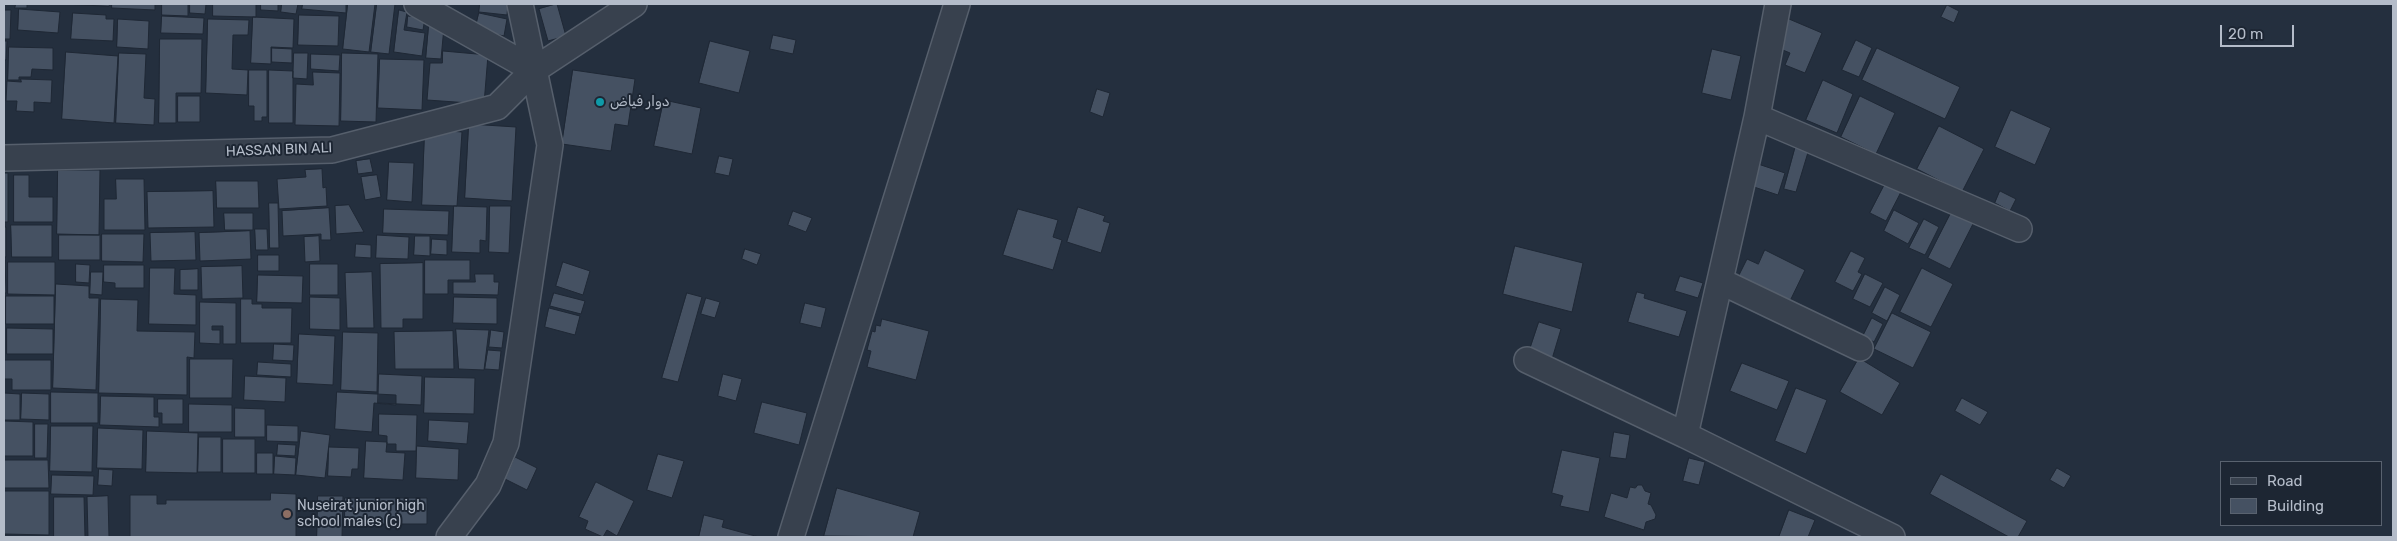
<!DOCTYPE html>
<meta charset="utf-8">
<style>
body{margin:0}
#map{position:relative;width:2397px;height:541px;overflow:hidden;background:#242f3e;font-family:Rubik,sans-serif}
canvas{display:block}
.frame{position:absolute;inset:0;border:5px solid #b4bcc9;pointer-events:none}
.legend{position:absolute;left:2220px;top:461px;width:162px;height:65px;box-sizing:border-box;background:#1d2633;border:1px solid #59626f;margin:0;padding:6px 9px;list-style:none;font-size:15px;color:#b4bcc9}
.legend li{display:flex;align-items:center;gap:10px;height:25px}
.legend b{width:25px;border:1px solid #59626f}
.scale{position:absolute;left:2220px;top:25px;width:74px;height:22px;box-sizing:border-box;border:2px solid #b4bcc9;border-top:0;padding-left:6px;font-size:15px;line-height:18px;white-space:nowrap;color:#b4bcc9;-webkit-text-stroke:4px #1d2633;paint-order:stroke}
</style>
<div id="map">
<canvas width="2397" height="541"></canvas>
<div class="frame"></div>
<ul class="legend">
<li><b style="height:6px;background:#38414e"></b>Road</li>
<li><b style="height:14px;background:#455162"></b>Building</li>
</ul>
<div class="scale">20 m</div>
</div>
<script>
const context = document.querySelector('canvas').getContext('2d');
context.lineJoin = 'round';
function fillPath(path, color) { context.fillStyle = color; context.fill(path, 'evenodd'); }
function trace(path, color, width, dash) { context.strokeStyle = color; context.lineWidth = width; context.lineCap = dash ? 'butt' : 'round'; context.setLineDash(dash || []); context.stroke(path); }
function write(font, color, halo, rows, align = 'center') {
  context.font = font + ' Rubik,"Noto Sans Arabic",sans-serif'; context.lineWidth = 4; context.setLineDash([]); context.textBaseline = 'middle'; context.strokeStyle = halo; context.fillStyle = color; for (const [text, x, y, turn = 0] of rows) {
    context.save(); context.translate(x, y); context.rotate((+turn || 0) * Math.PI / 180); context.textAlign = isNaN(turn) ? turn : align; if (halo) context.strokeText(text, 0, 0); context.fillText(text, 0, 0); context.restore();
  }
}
const building = new Path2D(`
 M16,4H27V8H15Z
 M65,4H110L109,6Z
 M112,4H155V10L112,8Z
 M162,4H188V16L162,15Z
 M190,4H206L205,14L190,13Z
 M213,4H256V17L213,16Z
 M261,4H278V11L261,10Z
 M282,4H298L296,14L281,12Z
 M303,4H346V13L302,9Z
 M348,4H375L369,52L343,49Z
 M377,4H395L389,54L371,52Z
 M480,4H508L507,15L479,12Z
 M557,4L566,36L548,41L539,9Z
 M1947,5L1959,11L1954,23L1941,17Z
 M19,9L60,12L58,33L18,30Z
 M4,10H11L10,39H4Z
 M399,10L407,12L404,30L425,33L422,56L394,52Z
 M73,13L106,15V19H114L113,41L71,39Z
 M479,13L507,19L504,36L475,30Z
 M299,15L339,16L338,46L298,45Z
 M162,16L204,18L203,34L161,33Z
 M408,16L425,18L423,30L407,27Z
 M253,17L294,19L293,48L271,47V64L251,63Z
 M118,19L149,21L148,49L117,47Z
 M208,19L249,20L248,35H233L232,69L248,70L247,95L206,93Z
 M1789,19L1822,33L1805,73L1785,65L1790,53L1778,48Z
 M429,25L444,27L441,59L426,58Z
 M773,35L796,40L793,54L770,49Z
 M160,39H202L201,93H176V123H159Z
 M1856,40L1872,48L1859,77L1842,70Z
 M4,41H7L6,60H4Z
 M710,41L750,51L739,93L699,83Z
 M9,47L53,48V70L32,69L31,77H19V80H8Z
 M272,48L292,49V63L272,62Z
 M1877,48L1960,87L1945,119L1862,80Z
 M1712,49L1741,56L1731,100L1702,93Z
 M443,51L488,55L484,104L427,100L430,63H442Z
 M66,52L118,56L114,123L62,119Z
 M119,53L146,54L144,98L155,99L154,125L116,123Z
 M294,53H308L307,79L293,78Z
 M342,53L378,54L376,122L341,121Z
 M311,54L340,55L339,71L311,69Z
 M380,59L424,60L422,110L378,108Z
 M249,70H267V117H262V121H254V106H249Z
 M269,70L293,71V123H269Z
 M573,70L635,79L628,126L615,124L611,151L562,144Z
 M313,72L340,73L339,126L295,125L296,84L313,85Z
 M21,79L52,80L51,103L34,102V112L16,111L17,101H6L7,81L21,82Z
 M1823,80L1853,94L1837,133L1806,120Z
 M1097,89L1110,93L1103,117L1090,112Z
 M178,96H200V122H178Z
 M1860,96L1895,113L1876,154L1841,137Z
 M664,100L701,108L692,154L654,146Z
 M2011,110L2051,128L2035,165L1995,147Z
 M469,124L516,127L512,201L465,198Z
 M1939,126L1984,149L1962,192L1917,169Z
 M425,129L462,132L457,206L422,205Z
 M1796,145L1809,149L1796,192L1784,189Z
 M719,156L733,159L729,176L715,173Z
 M370,159L373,172L358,174L356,161Z
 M389,162L414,163L412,202L387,200Z
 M1758,164L1785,173L1778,195L1751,186Z
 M322,169L323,188L326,187L327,206L279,209L277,179L306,177L305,170Z
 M58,170H100L99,235L57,234Z
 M4,173H8V222H4Z
 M14,175H29V197H53V222H14Z
 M377,175L381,197L365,200L361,177Z
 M116,179H144L145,230H104V199H116Z
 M1887,180L1903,188L1886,221L1870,213Z
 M216,181H258L259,208H217Z
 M213,191L214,227L148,228L147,192Z
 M2000,191L2016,199L2010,211L1995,203Z
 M269,203H278L279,248H270Z
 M349,205L364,232L336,234L335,206Z
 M454,206L487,207L486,241L480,240V253L452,252Z
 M490,206H511L509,253L489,252Z
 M1078,207L1105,216L1103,221L1110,223L1101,253L1067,242Z
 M329,208L331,240H321V234L283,236L282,211Z
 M384,209L449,211L448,235L383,233Z
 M1018,209L1058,220L1053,237L1062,240L1053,270L1003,255Z
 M1894,210L1919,223L1908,244L1884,231Z
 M793,211L812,218L806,232L788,225Z
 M1952,211L1974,222L1950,269L1928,258Z
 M224,213H253V230H225Z
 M1924,219L1939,227L1925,255L1909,248Z
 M11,225H52V257H12Z
 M4,227H6V257H4Z
 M255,229H267L268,250H256Z
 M250,231L251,259L200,261L199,233Z
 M195,232L196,260L151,261L150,233Z
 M102,234H144L143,262L102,261Z
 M59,235H100V260H59Z
 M377,235L409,237L408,259L376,258Z
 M319,236L320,261L305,262L304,237Z
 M415,236H430V256L414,255Z
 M432,239L447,240V255L431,254Z
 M356,244L371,245V258L355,257Z
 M1515,246L1583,263L1572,312L1503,294Z
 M745,249L761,254L757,265L742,259Z
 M1765,250L1805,270L1790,301L1750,281L1749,283L1738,277L1747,259L1758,264Z
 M1851,251L1865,258L1858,272L1862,274L1853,291L1835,282Z
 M258,255H279V271H258Z
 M4,260H5L6,293H4Z
 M425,260H470V280H448V294H425Z
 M8,262H55V295L8,294Z
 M563,262L590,271L583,295L556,286Z
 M423,263V319H403V328H381L380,264Z
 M76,264L90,265L89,283L76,282Z
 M310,264H338V295H310Z
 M104,265H144V288H115V283L104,282Z
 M242,266L243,298L202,299L201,267Z
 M150,268H175L174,294L196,295V325L149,324Z
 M1922,268L1953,284L1931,327L1900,312Z
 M198,269V290H180V270Z
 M91,272H103L102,295L90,294Z
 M372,272L374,328H347L345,273Z
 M475,274H494V282H499L498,295L453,294V282H475Z
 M1865,274L1883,283L1870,307L1853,299Z
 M258,275L303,276L302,303L257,302Z
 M1680,276L1703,283L1698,298L1675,291Z
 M56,284L89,286V298H99L96,390L53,388Z
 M1885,287L1900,295L1887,321L1872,313Z
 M1637,292L1645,294L1644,298L1687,311L1679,337L1628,322Z
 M554,293L585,301L581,314L550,306Z
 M687,293L702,297L678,382L662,378Z
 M6,296H54V324H6Z
 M310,297L340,298V330L310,329Z
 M454,297L497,298V324L453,323Z
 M706,298L720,302L715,318L701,314Z
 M101,299L138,300L137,331L195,332L194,358L187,357V395L99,393Z
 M241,299H252V304H262V308H292L291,343H241Z
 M200,302L236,303V344H223V326H212V330H220V344L200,343Z
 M805,303L826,308L821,328L800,323Z
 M549,308L580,316L575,335L545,327Z
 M1892,313L1931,332L1913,368L1874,349Z
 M1872,318L1883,324L1874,342L1863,336Z
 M882,319L929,331L916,380L867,367L871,351L867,350L872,331L875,332L876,325L880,326Z
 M1539,322L1561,329L1552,359L1529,352Z
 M7,328L53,329V354H7Z
 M456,329L489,330L484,370L459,369Z
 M491,330L504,332L502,348L489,347Z
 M453,331L454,369H395L394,332Z
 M343,332L378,333L377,392L341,390Z
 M299,334L335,336L333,385L297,383Z
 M274,344L294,345L293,361L273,360Z
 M488,350L501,351L499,370L485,369Z
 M1859,358L1900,383L1882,415L1840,392Z
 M190,359H233L232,398H190Z
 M5,360H51V390H12V379H5Z
 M258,362L291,364V377L257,375Z
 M1742,363L1789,381L1777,410L1730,391Z
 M379,374L422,376L421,405L378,403Z
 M723,374L742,379L736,401L718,396Z
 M245,376L286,378L285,402L244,400Z
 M425,377L475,378L474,414L424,413Z
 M1796,388L1827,400L1806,454L1775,441Z
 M51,392L98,393V423H51Z
 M337,392L396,395V405L374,403L372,432L335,429Z
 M4,393L20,394V420H4Z
 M22,393L49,394V420L21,419Z
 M101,396L154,397V417H159V427L100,425Z
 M1962,398L1988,412L1980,425L1955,411Z
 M158,399H183V424H162V413H158Z
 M762,402L807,413L799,445L754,433Z
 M189,404L232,405V432H189Z
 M235,408L265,409V437H235Z
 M379,414L417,415L416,451H396V444H387V436L379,435Z
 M429,420L469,422L467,444L428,441Z
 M4,421L33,422V456H4Z
 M35,424H48L47,458H35Z
 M267,425L298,426V442L267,441Z
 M51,426H93L92,472L50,471Z
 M98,428L143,430L142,469L97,468Z
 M147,431L198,433L197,473L146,472Z
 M301,431L330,435L325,478L296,475Z
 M1614,432L1630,435L1626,459L1610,457Z
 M199,437H221V472H198Z
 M223,439H255V473H223Z
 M366,441L387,442L386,452L405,453L403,480L364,478Z
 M278,444L296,445L295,456L277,455Z
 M417,446L459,449L458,480L416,478Z
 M329,447L359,448L358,469H352L351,477L328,476Z
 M1562,450L1600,458L1589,512L1560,506L1563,496L1552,493Z
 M257,453H273V474H257Z
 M658,454L684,461L672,498L647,490Z
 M275,456L296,458L295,475L274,474Z
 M515,457L537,468L527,490L505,479Z
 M1689,458L1705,462L1699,485L1683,481Z
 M4,460H48L49,488H4Z
 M2057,468L2071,476L2064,488L2050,480Z
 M99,469L113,470L112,486L98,485Z
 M1941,474L2027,521L2018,537H2009L1930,494Z
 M52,475L94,476L93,495L51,494Z
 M596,482L634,501L617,536L607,530L603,537L585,529L588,521L579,517Z
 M1638,485H1642L1645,491L1651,493L1648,504L1651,505L1656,515L1655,519L1646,522L1644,530L1604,517L1611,493L1627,498L1630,487L1635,488Z
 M837,488L920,512L913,537L824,536Z
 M4,491H49V535L4,534Z
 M271,493L296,494V537H130V495H157V504H166V500H270Z
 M108,496L109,537H88L87,497Z
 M318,496H343L342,537H317Z
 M54,497H84L85,537H54Z
 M345,498H427V524H345Z
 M1789,510L1815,520L1808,537H1779Z
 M704,515L724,520L722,527L759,537H699Z`);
const minor = new Path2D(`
 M417,4L534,70
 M1778,4L1757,117L1685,435L1892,537
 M1757,117L2019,229
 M4,158L332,150L497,107L534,70L634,4
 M1720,281L1860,348
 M1527,360L1685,435
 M449,537L488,485L506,443L550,145L520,4
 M791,537L957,4`);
const markers = [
 [600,102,5,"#0f9aa8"],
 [287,514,5,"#8d6e63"]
];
const poiNames = [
 ["دوار فياض",610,102],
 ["Nuseirat junior high",297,506],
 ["school males (c)",297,522]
];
const streetNames = [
 ["HASSAN BIN ALI",279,150,-2]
];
fillPath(building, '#455162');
trace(building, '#1f2835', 1);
trace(minor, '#565f6c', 28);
trace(minor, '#38414e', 25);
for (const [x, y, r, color] of markers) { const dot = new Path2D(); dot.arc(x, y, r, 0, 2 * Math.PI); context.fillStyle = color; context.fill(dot); trace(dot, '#1d2633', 2); }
write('14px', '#b4bcc9', '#1d2633', poiNames, 'left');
write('14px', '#b4bcc9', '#1d2633', streetNames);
</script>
